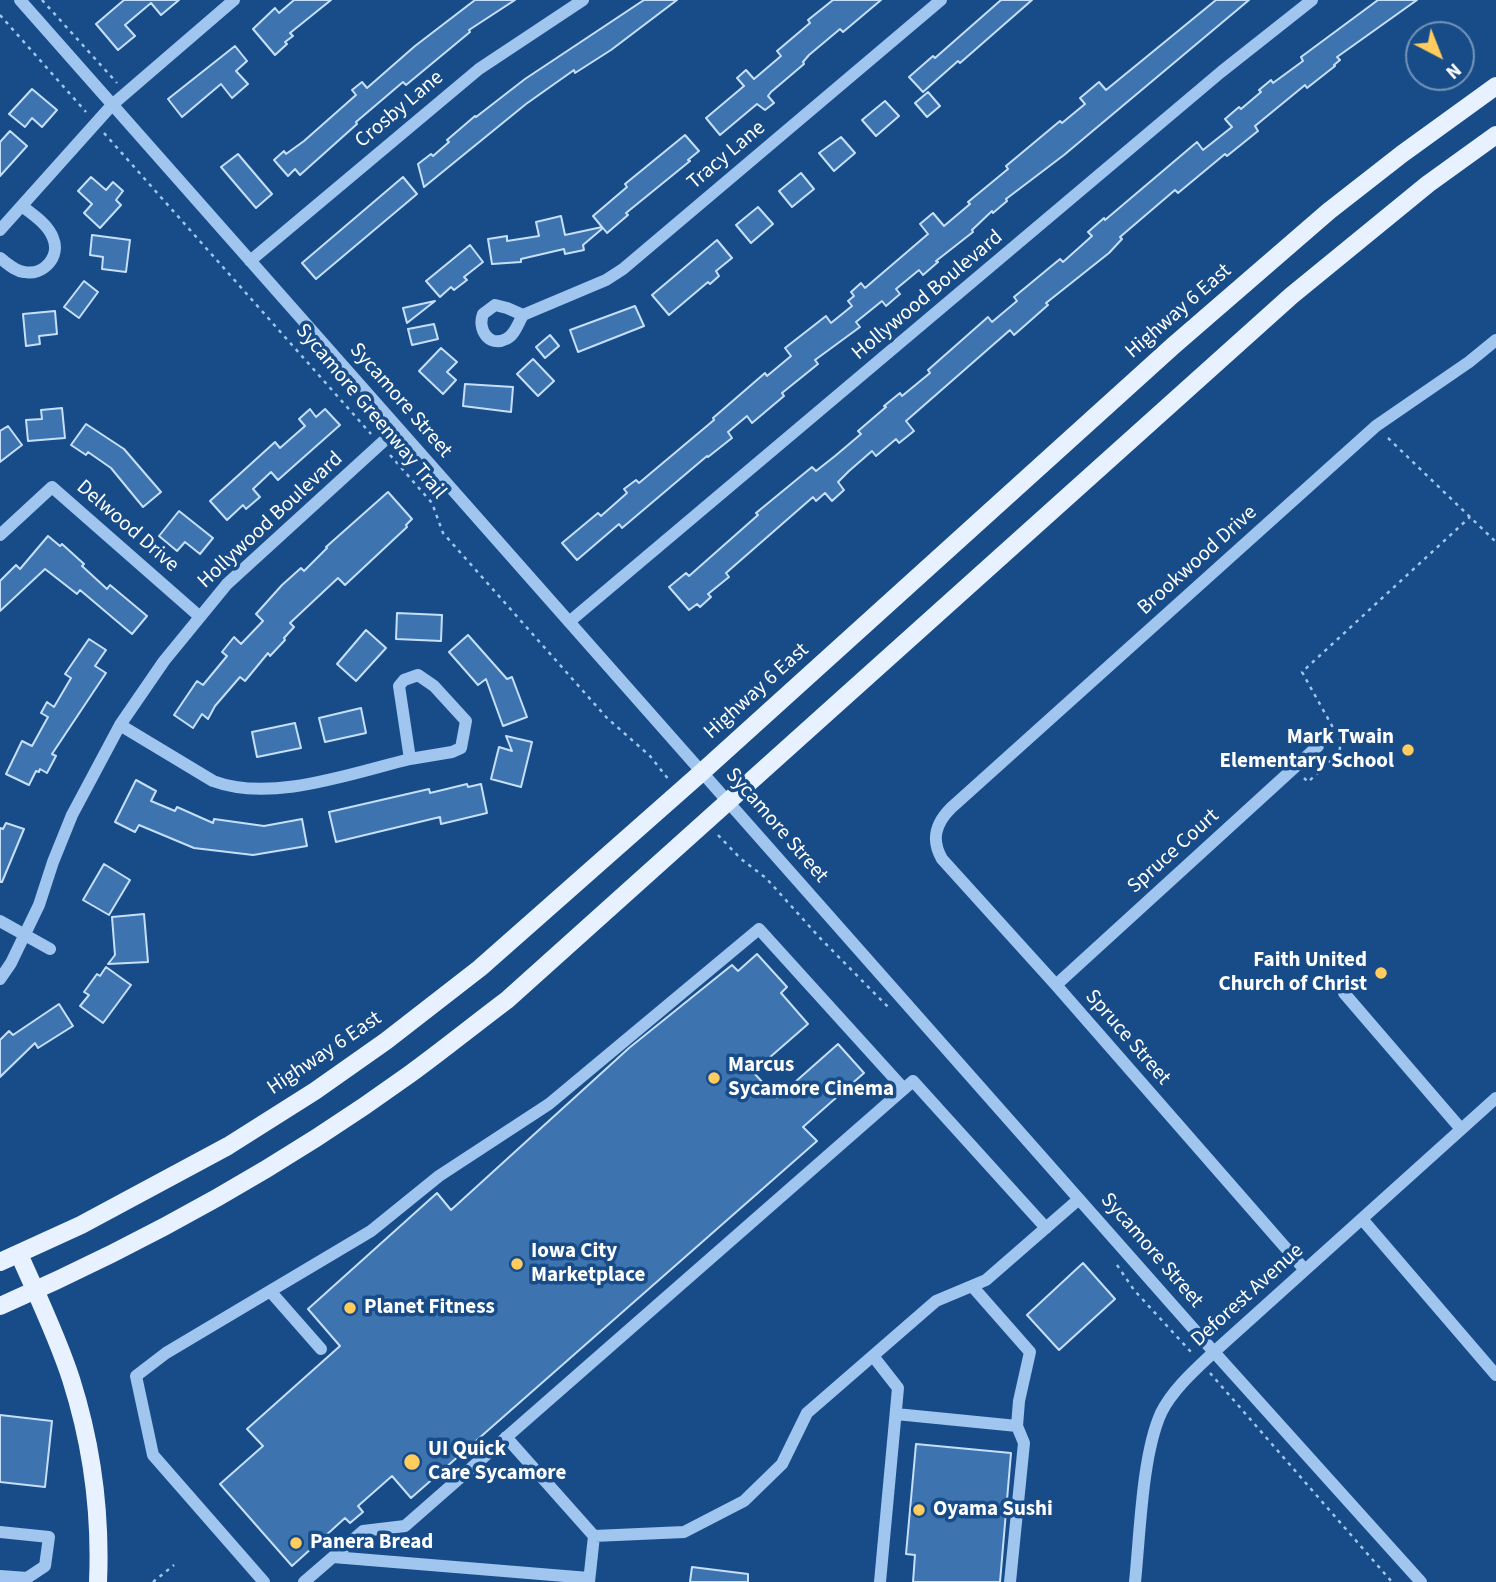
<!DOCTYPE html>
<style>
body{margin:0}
#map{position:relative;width:1496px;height:1582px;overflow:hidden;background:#184c89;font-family:"Source Sans 3",sans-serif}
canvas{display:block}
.north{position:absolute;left:1405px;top:21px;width:70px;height:70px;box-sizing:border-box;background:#184c89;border:2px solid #7494b8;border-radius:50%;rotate:138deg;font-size:19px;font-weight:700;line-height:28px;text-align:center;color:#fff}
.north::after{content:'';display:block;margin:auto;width:24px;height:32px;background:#ffcc5d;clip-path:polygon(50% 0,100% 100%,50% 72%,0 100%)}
</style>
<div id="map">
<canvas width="1496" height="1582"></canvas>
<div class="north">N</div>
</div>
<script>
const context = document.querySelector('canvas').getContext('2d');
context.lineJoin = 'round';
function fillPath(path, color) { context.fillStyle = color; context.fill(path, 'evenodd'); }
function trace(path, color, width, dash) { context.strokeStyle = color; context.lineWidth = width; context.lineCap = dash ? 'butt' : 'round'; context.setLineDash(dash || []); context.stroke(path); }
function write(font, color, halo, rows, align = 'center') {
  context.font = font + ' "Source Sans 3",sans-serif'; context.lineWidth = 7; context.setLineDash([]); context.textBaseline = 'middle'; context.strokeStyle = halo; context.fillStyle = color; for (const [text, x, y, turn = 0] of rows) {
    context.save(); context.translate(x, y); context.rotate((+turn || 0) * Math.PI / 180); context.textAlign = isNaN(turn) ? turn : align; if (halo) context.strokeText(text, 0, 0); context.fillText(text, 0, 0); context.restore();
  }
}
const building = new Path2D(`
 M124,0H179L161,15L151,3L125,25L135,36L118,50L96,24Z
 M294,0H331L290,33L293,36L285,42L287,44L275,55L253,29L275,8L279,13Z
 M475,0H515L469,30L470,32L406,85L403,82L356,122L357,124L300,175L295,169L288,176L274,160L284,151L286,154L304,141L356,95L352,90L362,82L367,88L415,46Z
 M644,0H677L611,50L575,73L574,70L526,104L424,187L418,164L431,154L433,156L449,142L447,140L475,116L476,117L525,79Z
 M833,0H881L843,32L840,29L809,55L803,62L804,64L771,92L768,96L774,103L765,110L757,104L720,135L706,118L744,86L737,78L746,70L754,79L781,56L777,51L810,23L808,20Z
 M1001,0H1032L960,63L958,61L923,92L909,77L933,56L935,58Z
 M1216,0H1249L1064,155L1006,199L1007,201L993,213L992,211L972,230L973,232L936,261L938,262L923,275L919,270L896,289L900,294L886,306L882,301L856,322L860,327L815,360L818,364L782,393L784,396L752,423L747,416L728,432L732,438L708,457L707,456L622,528L619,524L577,560L562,543L598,513L601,516L627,493L624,489L636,480L639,483L714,420L713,418L765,373L767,376L791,356L785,348L826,316L831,323L852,306L848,301L854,296L851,292L861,283L865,288L928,234L920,224L933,213L944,226L970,204L968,202L1008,169L1006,166L1060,121L1062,123L1085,104L1080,98L1099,82L1106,90Z
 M1378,0H1417L1337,57L1340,60L1334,65L1335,66L1307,88L1305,85L1255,126L1258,131L1227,156L1225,154L1178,193L1175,190L1120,237L1122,239L1109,253L1046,303L1048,305L1014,335L1010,330L906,421L914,431L899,443L896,439L876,456L872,451L849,471L838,482L844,490L832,501L825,493L816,501L813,497L726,573L729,577L708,594L711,597L700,607L697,604L689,610L669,587L686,573L689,576L758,515L756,513L812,467L816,471L835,456L861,434L858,431L886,407L884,406L900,393L902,396L930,373L928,370L988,317L992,322L1017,301L1014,297L1060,259L1063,262L1092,236L1088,232L1104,218L1105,220L1197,142L1203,150L1232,127L1225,119L1239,107L1241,109L1261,92L1259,90L1271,80L1273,83L1303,61L1301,57Z
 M235,46L247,61L236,71L248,84L232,98L221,84L182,117L168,99Z
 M32,89L57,110L42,127L32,118L25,127L9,114Z
 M928,92L940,106L927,117L915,103Z
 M885,101L899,116L876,136L862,120Z
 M10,131L27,146L0,176V142Z
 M685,135L699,151L688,160L690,161L626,213L628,215L607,233L603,228L583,245L584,250L565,254L564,249L521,259V262L492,264L488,239L507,236V241L539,236L536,222L561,216L565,235L602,227L593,216L627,187L625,184Z
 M841,137L855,153L834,171L819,153Z
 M238,154L272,194L256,208L221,167Z
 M801,173L814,189L792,207L779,191Z
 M91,177L106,190L113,182L123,191L116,200L121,205L100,228L84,213L92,204L78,191Z
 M403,177L417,194L316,279L302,263Z
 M758,207L773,224L751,243L736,225Z
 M92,235L130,240L126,272L102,269L103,257L90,255Z
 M717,240L732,258L716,271L719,276L710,284L708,282L669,315L652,295Z
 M470,245L483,262L464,277L467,280L454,290L451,287L440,297L426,281Z
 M84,281L98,292L79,318L64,307Z
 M435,301L407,323L403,308Z
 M635,306L644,326L578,352L570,330Z
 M55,311L57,334L39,336L40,344L26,346L23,314Z
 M434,324L438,339L412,345L408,329Z
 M550,335L559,346L545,358L536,347Z
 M441,348L457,362L447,372L456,380L443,394L419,371Z
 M533,359L554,381L538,396L517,374Z
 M465,384L513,387L511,412L463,406Z
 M62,408L65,438L28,441L26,420L42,419L41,410Z
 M310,409L316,417L325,409L340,425L278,480L271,472L253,489L260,497L246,509L243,505L227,520L210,501L275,442L280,448L305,426L299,419Z
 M86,424L124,449L161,492L143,507L111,468L88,452L86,455L71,445Z
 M8,426L22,445L0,462V431Z
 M388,492L412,519L406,525L407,527L345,585L338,578L290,623L294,627L284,638L285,640L270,656L268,653L245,681L240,677L215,706L208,719L202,714L193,728L174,715L197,681L203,685L227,656L222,652L234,637L241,644L263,621L256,614L282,585L301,568L304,571L327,548L326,547Z
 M179,511L213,538L200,554L185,542L177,551L159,536Z
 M48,536L60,546L62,544L84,564L82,566L107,589L110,585L147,616L132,634L80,590L77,594L45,569L0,611V581L16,565L20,569Z
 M397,613L442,615L441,641L396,639Z
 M366,630L386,648L356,681L337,664Z
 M468,635L507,679L512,677L527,717L503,726L486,679L478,685L449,652Z
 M89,639L106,650L95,666L106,673L52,754L56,756L47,773L40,769L39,772L36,771L29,785L6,774L22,741L32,746L48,717L41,713L47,702L54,707L71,678L65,674Z
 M361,708L366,733L325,742L319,718Z
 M295,723L301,748L257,757L252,732Z
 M506,736L532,742L521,787L491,779L499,747L512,751Z
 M136,780L156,791L151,801L175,811L177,807L213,823L214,819L264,826L302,819L307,846L253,855L194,848L139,825L135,832L115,822Z
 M467,784L468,787L481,784L487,813L441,824L440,817L336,842L329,812L429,789L430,793Z
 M6,823L24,829L2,882H0V828L3,829Z
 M104,864L130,880L109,915L83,900Z
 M144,914L148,962L108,964L115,955L112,917Z
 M757,954L787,987L781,993L808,1024L753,1072L777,1098L838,1044L864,1073L803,1127L817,1141L411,1498L392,1476L358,1506L363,1512L350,1523L345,1518L292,1566L220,1484L263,1446L247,1429L340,1346L308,1309L437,1193L451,1210L629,1048L732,965L738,971Z
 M106,967L131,985L103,1023L80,1006L89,995L84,992L97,974L100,976Z
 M59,1004L73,1026L38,1048L35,1043L0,1077V1040L9,1031L13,1035Z
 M1083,1263L1115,1299L1059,1350L1027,1315Z
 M0,1415L52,1421L45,1487L0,1482Z
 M916,1444L1011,1453L1000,1582H913L915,1555L906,1554Z
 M692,1567L748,1574V1582H690Z`);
const path = new Path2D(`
 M42,0L117,83
 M0,15L86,112
 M104,133L371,434
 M1388,438L1496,542
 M390,455L432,503L443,533L607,718L650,756L669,780
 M1304,778L1308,782L1339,753L1341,742L1302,672L1470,517
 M718,835L741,859L766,878L820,938L890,1009
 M1117,1265L1134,1290L1192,1353
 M1210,1373L1392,1582
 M153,1582L174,1565`);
const minor = new Path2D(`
 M20,0L1214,1352L1421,1582
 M0,230L112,105L234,0
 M0,258C7,263 15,271 24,272C43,276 61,257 53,238C48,224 33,215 22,206
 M250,261L479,69L583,0
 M495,305L507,308L523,315C518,323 515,335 506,339C489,348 477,329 483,314Z
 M523,315L606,280L623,269L941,0
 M0,535L52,487L199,616
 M569,622L1221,72L1312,0
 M418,675L434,686L466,721L461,748L452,752L410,759L399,686L404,680Z
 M120,725L213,781C271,803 352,773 410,759
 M0,921L50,949
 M0,979L11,963L39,905L53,862L72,815L120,725L164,661L227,584L398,428
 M1056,985L1318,746
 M1344,993L1461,1129
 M1362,1219L1496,1375
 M1305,1270L1056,985L942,859C931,840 935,824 951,808L1376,426L1469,362L1496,340
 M270,1291L321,1349
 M873,1356L898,1388L880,1582
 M896,1414L1017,1426L1019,1401L1030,1352L972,1286
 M506,1437L594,1536L589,1582
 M0,1532L49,1537L45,1566L27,1578L0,1576
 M594,1536L684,1532L744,1501L782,1464L807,1413L936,1301L986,1280L1079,1199
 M333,1557L589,1578
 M264,1582L153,1455L136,1376L166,1353L371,1231L439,1176L549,1104L759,929L904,1089
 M304,1582L363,1531L405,1526L913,1081L1046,1228
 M1010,1582L1024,1443L1017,1426
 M1135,1582C1140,1534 1142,1455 1161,1413C1173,1389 1196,1369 1214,1352L1496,1098`);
const major = new Path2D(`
 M19,1254C37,1295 57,1336 71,1379C92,1445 101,1513 98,1582
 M0,1262L81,1225L228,1146L315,1091L386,1041L480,968L702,772L1173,346L1329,211L1402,154L1496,86
 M0,1306C144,1243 283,1166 410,1074C443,1050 475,1024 507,1000L1291,296L1428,184L1496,135`);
const markers = [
 [1408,750,7,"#ffcc5d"],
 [1381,973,7,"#ffcc5d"],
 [714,1078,7,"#ffcc5d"],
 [517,1264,7,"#ffcc5d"],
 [350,1308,7,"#ffcc5d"],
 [412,1462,9,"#ffcc5d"],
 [919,1510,7,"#ffcc5d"],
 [296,1543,7,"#ffcc5d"]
];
const streetNames = [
 ["Crosby Lane",400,110,-40],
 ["Tracy Lane",727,156,-40],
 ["Hollywood Boulevard",928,296,-40],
 ["Highway 6 East",1179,312,-41],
 ["Sycamore Street",400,401,49],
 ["Sycamore Greenway Trail",370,412,50],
 ["Hollywood Boulevard",271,521,-43],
 ["Delwood Drive",127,527,41],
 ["Brookwood Drive",1198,561,-42],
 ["Highway 6 East",757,692,-42],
 ["Sycamore Street",776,826,49],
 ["Spruce Court",1174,852,-42],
 ["Spruce Street",1127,1038,49],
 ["Highway 6 East",325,1054,-34],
 ["Sycamore Street",1151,1251,49],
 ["Deforest Avenue",1248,1296,-42]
];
const poiNames = [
 ["Mark Twain",1394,738,"right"],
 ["Elementary School",1394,762,"right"],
 ["Faith United",1367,961,"right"],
 ["Church of Christ",1367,985,"right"],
 ["Marcus",728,1066],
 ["Sycamore Cinema",728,1090],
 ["Iowa City",531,1252],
 ["Marketplace",531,1276],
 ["Planet Fitness",364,1308],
 ["UI Quick",428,1450],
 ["Care Sycamore",428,1474],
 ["Oyama Sushi",933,1510],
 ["Panera Bread",310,1543]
];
fillPath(building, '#3d74b0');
trace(building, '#c6dffa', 2);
trace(path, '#a0c5ee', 2.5, [3.5, 5]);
trace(minor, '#a0c5ee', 12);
trace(major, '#e7f1ff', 18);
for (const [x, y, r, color] of markers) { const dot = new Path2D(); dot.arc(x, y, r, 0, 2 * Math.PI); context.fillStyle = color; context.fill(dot); trace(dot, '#184c89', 2.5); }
write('21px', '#fff', '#184c89', streetNames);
write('bold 21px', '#fff', '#184c89', poiNames, 'left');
</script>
